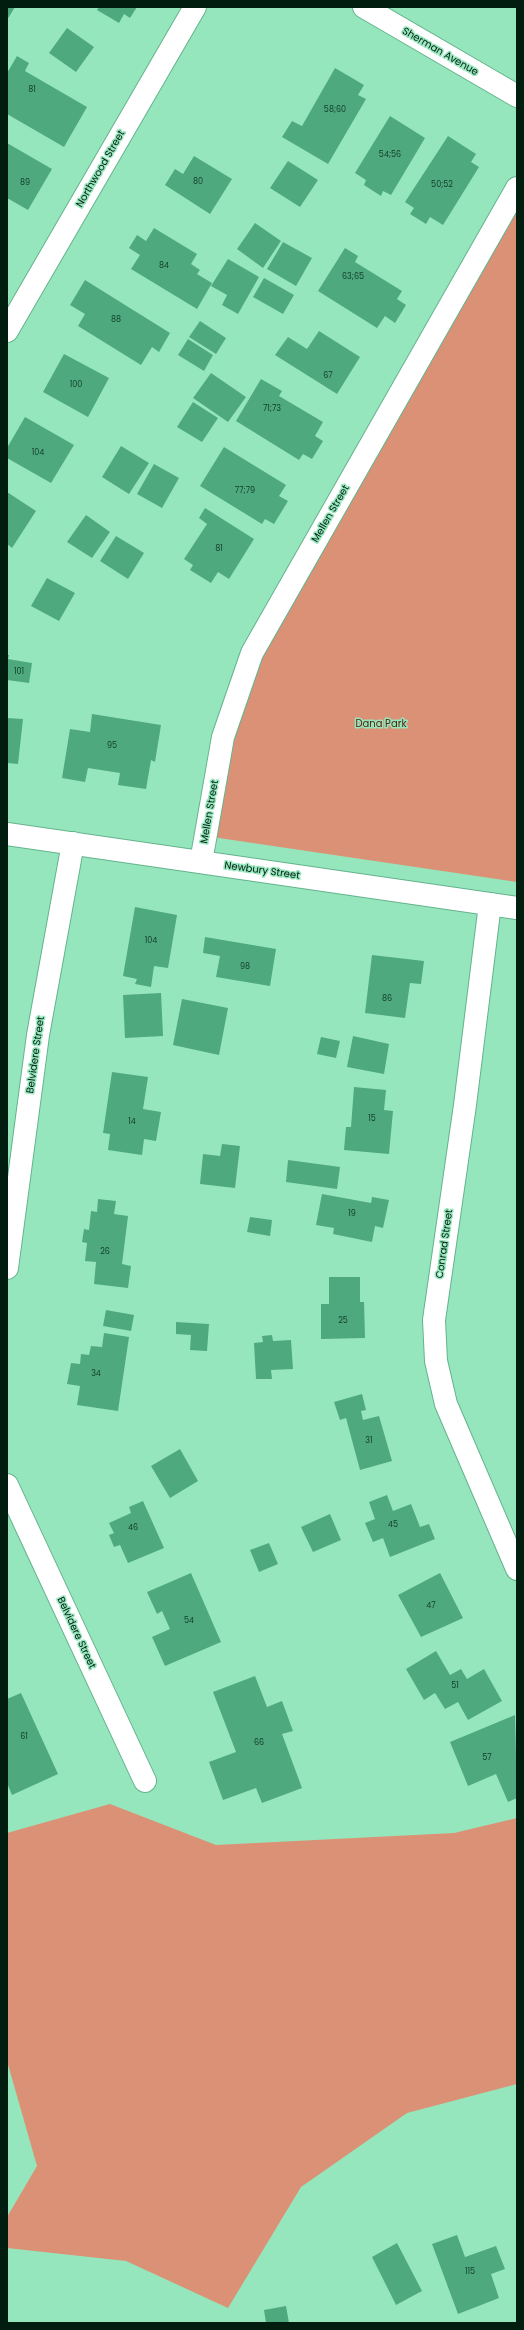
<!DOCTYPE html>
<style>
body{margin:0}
#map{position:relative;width:524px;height:2330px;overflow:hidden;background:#96e6bd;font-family:Poppins,sans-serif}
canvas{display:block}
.frame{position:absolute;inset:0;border:8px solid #001d0f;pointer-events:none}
</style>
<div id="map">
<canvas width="524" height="2330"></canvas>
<div class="frame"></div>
</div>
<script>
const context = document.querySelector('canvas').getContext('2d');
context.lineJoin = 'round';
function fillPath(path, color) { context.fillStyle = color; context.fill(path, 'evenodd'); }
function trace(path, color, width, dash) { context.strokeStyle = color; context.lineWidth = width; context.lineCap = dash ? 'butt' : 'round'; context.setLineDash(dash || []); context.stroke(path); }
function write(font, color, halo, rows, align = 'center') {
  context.font = font + ' Poppins,sans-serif'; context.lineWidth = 3; context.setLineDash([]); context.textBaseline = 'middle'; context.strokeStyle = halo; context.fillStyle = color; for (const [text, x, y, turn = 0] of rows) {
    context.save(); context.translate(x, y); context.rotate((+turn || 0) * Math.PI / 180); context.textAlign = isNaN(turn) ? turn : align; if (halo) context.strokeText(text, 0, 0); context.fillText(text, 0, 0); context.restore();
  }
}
const green = new Path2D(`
 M517,185V882L212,837L229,726L328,513Z
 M110,1804L216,1845L454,1833L517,1818V2084L407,2113L301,2187L228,2308L126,2261L7,2248V2217L37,2166L7,2061V1833Z`);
const building = new Path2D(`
 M7,7H15L7,20Z
 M99,7H137L130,18L124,14L119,23L97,10Z
 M67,28L94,47L76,72L49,53Z
 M17,56L29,63L25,71L87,107L64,147L7,114V73Z
 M335,68L364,85L358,95L366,99L328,164L282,137L292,121L302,126Z
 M390,116L425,138L391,195L383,191L381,196L364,185L366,180L355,173Z
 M448,136L476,154L471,162L479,167L443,225L430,217L426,224L410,214L414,208L405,202Z
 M7,143L52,169L28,210L7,198Z
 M194,156L232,179L210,214L165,185L175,169L183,174Z
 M288,161L318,180L300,207L270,188Z
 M255,223L281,241L263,268L237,249Z
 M154,228L197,254L191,264L200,270L197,274L212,283L197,309L131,269L140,255L129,248L137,235L146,241Z
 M283,242L312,258L296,286L267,269Z
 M345,248L358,256L355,262L402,291L397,299L406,305L395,323L385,316L377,328L318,291Z
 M228,259L259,277L238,314L222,305L227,295L211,286Z
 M264,278L294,295L283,314L253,297Z
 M85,280L170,333L159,352L152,347L141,365L78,326L85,314L70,305Z
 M200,321L226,338L216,354L189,337Z
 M319,331L360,357L337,394L275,355L288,337L307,349Z
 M188,339L213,355L204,371L178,355Z
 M64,354L109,378L88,417L43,392Z
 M211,373L246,397L228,422L193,398Z
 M261,379L282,391L279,396L323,422L315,436L323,441L312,459L303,454L299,460L236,421Z
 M193,402L218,418L202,442L177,427Z
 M25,417L74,445L51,483L7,458V448Z
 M121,446L149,463L129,494L102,477Z
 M224,447L286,485L279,496L288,501L274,524L265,519L262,524L200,486Z
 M154,464L179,478L162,508L137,494Z
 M7,492L36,511L12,548L7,544Z
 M205,508L254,539L229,579L218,572L211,583L190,570L193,565L184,559L207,524L199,518Z
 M86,515L110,532L92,558L67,542Z
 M116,536L144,553L128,579L100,561Z
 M47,578L75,593L59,621L31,606Z
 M7,655H9L8,659L32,663L29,683L7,680Z
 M92,714L161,725L155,762L151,760L146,789L118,785L120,773L88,768L85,782L62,778L70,729L90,732Z
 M7,718L23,719L18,764L7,763Z
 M135,907L177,915L168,968L154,966L151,987L135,984L137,979L123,976Z
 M205,937L276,949L270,986L216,977L220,956L203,953Z
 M372,955L424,961L421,984L410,983L405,1018L365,1013Z
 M161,993L163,1036L125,1038L123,995Z
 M182,999L228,1008L219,1055L173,1045Z
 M353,1036L389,1044L384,1074L347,1067Z
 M321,1037L340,1041L336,1058L317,1054Z
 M112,1072L148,1077L143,1109L161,1112L156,1141L144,1139L142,1155L108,1150L110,1134L103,1133Z
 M354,1087L386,1090L384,1110L393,1111L389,1154L344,1150L346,1127H351Z
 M222,1144L240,1146L235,1188L200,1184L203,1154L220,1156Z
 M288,1160L340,1167L337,1189L286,1182Z
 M322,1194L371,1203L372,1197L389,1200L383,1228L375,1226L372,1242L333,1234L334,1228L316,1225Z
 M98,1199L116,1201L114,1214L128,1216L122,1264L131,1266L128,1288L94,1284L96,1262L85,1261L87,1243L82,1242L84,1229L89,1230L91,1211L97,1212Z
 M250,1217L272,1220L270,1236L247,1232Z
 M329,1277H360V1302H364L365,1338L321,1339V1304H329Z
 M106,1310L134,1315L131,1331L103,1326Z
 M176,1322L209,1324L207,1351L190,1350L191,1335L176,1334Z
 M104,1333L129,1337L118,1411L77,1405L80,1386L67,1384L71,1363L80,1364L81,1354L89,1355L91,1346L102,1347Z
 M272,1335L273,1341L291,1340L293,1369L271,1370L272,1379H256L254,1343L263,1342L262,1336Z
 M362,1394L366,1410L361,1411L363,1420L379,1416L392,1461L360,1470L346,1418L340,1420L334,1402Z
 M180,1449L198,1481L170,1498L151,1466Z
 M387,1495L393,1511L411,1504L420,1527L429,1524L435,1539L390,1557L383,1538L373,1542L365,1523L375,1519L369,1502Z
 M143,1501L164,1548L128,1563L120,1545L114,1547L109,1535L114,1533L109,1523L131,1513L129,1507Z
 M330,1514L341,1540L313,1552L301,1527Z
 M269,1543L278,1564L259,1572L250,1550Z
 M191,1573L221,1642L165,1666L152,1637L170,1629L162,1611L157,1614L147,1592Z
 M440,1573L463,1618L421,1637L398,1595Z
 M436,1651L450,1675L461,1669L467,1679L484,1669L502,1701L468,1720L458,1702L445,1709L435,1693L424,1700L406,1669Z
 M255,1676L267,1707L282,1701L293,1731L282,1734L302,1788L262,1803L256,1788L223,1800L209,1762L236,1752L213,1692Z
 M21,1693L58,1774L12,1795L7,1783V1699Z
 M515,1715L517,1798L508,1802L496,1774L468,1786L450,1742Z
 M457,2235L465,2257L496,2246L505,2269L491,2274L499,2298L458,2314L432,2244Z
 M397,2243L422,2291L396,2305L372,2257Z
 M286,2306L289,2323H266L264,2310Z`);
const street = new Path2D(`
 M364,7L517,96
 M7,331L195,7
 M201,862L223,737L252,653L517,188
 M490,904L465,1105L434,1320L436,1361L446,1404L517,1569
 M7,1268L38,1035L73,843
 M7,1485L145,1781`);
const secondary = new Path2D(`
 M7,834L517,908`);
const numberNames = [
 ["81",32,90],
 ["58;60",335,110],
 ["54;56",390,155],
 ["80",198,182],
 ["89",25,183],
 ["50;52",442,185],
 ["84",164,266],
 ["63;65",353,277],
 ["88",116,320],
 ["67",328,376],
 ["100",76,385],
 ["71;73",272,409],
 ["104",38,453],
 ["77;79",245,491],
 ["81",219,549],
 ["101",19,672],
 ["95",112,746],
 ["104",151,941],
 ["98",245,967],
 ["86",387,999],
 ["15",372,1119],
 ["14",132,1122],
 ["19",352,1214],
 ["26",105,1252],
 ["25",343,1321],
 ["34",96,1374],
 ["31",369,1441],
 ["45",393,1525],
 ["46",133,1528],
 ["47",431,1606],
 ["54",189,1621],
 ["51",455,1686],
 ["61",24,1737],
 ["66",259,1743],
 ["57",487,1758],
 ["115",470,2272]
];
const streetNames = [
 ["Sherman Avenue",440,52,30],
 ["Northwood Street",101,169,-60],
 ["Mellen Street",331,514,-60],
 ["Mellen Street",210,812,-80],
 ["Newbury Street",262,871,8],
 ["Belvidere Street",36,1055,-82],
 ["Conrad Street",445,1244,-82],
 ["Belvidere Street",76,1633,65]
];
const parkNames = [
 ["Dana Park",381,724]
];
fillPath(green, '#db9175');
fillPath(building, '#4ea97f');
trace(street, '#64b38d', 24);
trace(secondary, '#64b38d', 24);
trace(street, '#fff', 22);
trace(secondary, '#fff', 22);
write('8px', '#14402b', null, numberNames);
write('10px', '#001d0f', '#96e6bd', streetNames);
write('10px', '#55220c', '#96e6bd', parkNames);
</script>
